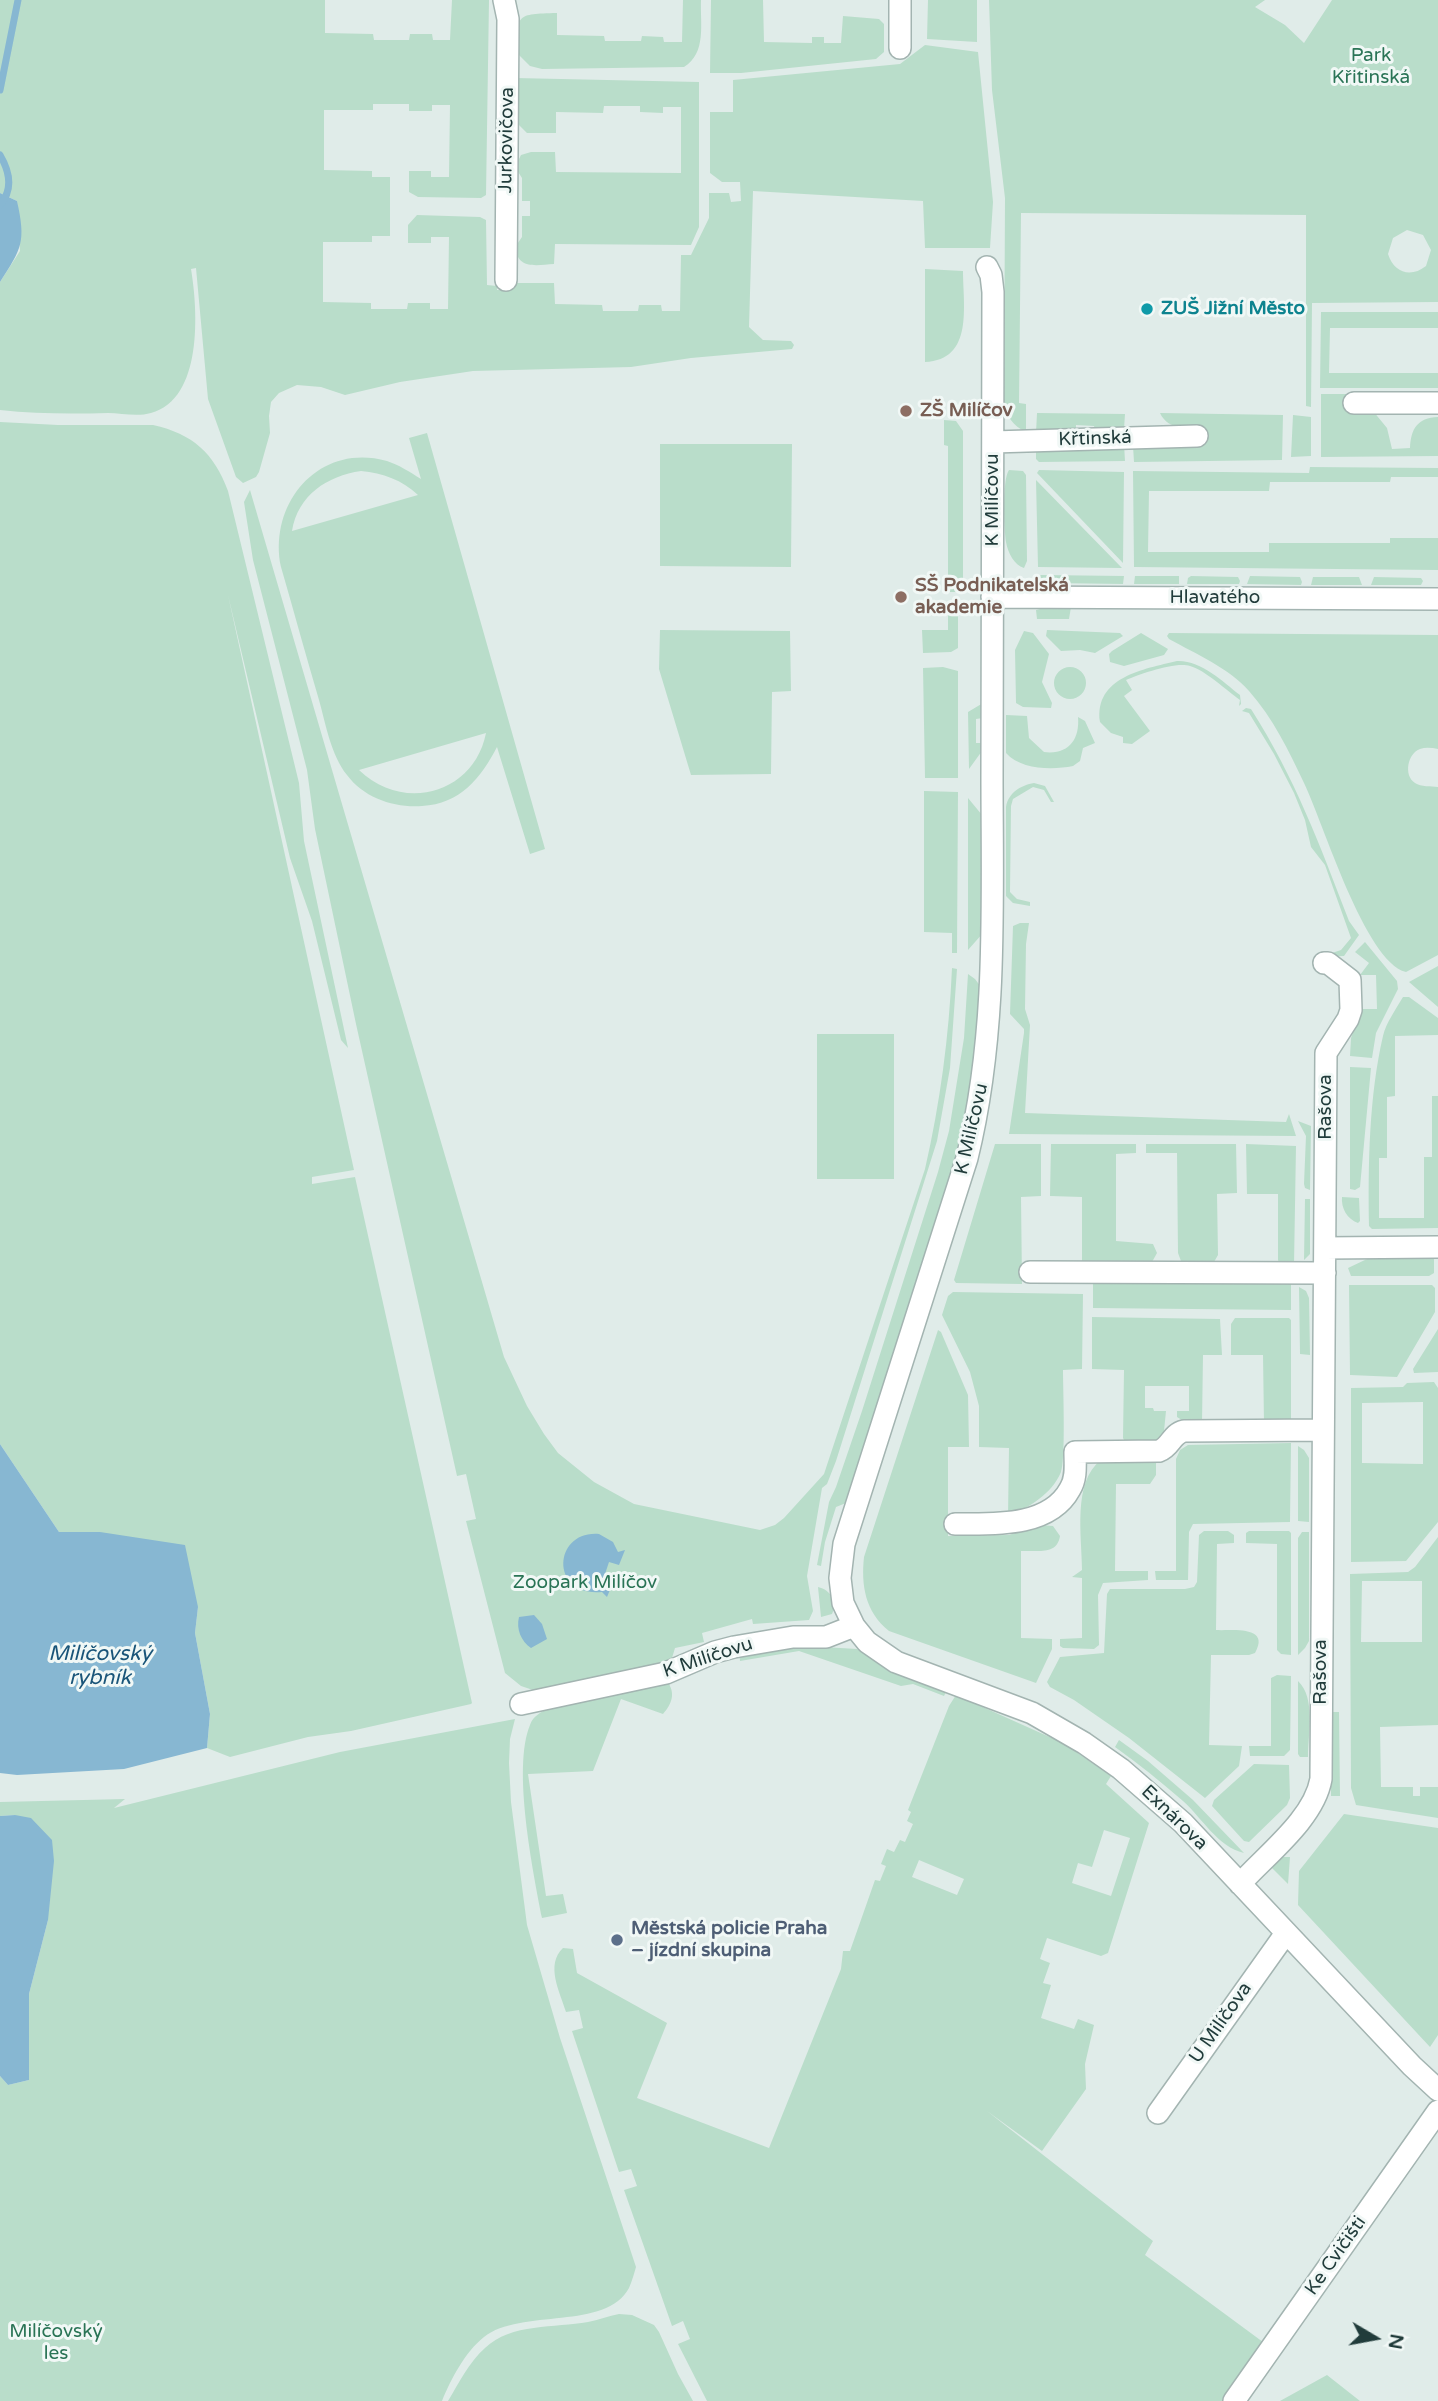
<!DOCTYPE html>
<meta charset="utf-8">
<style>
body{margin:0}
#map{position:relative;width:1438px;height:2401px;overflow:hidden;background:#e0ece9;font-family:"Varela Round",sans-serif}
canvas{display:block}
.north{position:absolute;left:1340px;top:2303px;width:70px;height:70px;-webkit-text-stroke:5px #f1f8f6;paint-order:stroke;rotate:100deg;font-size:19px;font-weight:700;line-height:28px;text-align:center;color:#213c3b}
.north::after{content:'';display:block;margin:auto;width:24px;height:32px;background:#213c3b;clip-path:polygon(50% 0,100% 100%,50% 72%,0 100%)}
</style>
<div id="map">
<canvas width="1438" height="2401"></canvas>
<div class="north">N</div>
</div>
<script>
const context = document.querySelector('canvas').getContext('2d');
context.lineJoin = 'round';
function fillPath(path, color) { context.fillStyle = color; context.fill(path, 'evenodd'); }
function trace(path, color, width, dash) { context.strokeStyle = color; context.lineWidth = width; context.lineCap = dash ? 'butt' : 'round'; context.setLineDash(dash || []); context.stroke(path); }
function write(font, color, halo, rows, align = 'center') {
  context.font = font + ' "Varela Round",sans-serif'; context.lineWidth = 6; context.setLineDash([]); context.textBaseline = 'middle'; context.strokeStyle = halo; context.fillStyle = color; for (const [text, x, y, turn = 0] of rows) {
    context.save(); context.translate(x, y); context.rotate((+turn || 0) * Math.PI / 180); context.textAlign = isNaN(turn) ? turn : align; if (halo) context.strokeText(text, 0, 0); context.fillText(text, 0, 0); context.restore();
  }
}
const green = new Path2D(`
 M0,0H325V33L373,34L374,40H409L410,34H432L433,40H450L452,0H489L486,195L481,198L418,197L409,192V171H431V177H449L450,105H432V111H409V104H373V110H324V170L372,171V177H390V236H372V242H323V302L371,303V309H407L408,303H430V309H448L449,237H431V243H408V225L417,215L480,217L486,220L487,285L497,286V290H512L513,283H554L555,304L602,305L603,311H638L639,305H661L662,311H680L681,255H691L709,218V193H729L731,202L741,201L740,182H722L710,173V112H733V80L900,64L925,45L978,52L993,202L990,248H925L923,201L753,191L749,327L763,340L791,341L794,345L792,349L691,358L631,367L473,371L400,382L345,395L321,387L297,385L279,393L271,402L269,416L270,433L259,472L256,477L243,483L236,477L208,399L196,268L191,269C198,311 203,399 151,413C137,417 121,413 108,413C71,414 36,414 0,410V282L20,251L17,201L0,193Z
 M683,0H701C700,23 707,53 684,67L542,69L530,66L518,54C516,14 516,14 557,13V35L604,36L605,41H641L642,36L663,37L664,42H682Z
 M711,0H763L764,42L812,43V37H824V43H841L843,16L879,19L884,24V52L876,59L741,73H710Z
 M928,0H977V42L927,39Z
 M989,0H1265L1255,7L1285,25L1304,43L1332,0H1438V302L1312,303L1311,407L1306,406V215L1021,213L1019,403L1026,404V432C1013,426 1006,416 1004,402L1005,198L992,90ZM1407,230L1423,235L1431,250L1426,266C1411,278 1394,273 1388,254L1393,238Z
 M515,78L699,82V227L691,245L555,244L554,264C536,265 518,270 515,247L522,237V216H530V201H522V178L515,167L521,155L531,152H555L556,172L681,173V107H663V113L640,112V106H604L603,113L556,112V133H527L516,122Z
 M925,269L963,271C963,306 974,360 925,362Z
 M1321,312H1438V328H1330L1329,373H1438V388H1320Z
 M1321,394H1350L1373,411L1387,428L1392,449L1410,448C1411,429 1417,418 1438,417V456L1321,457Z
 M1037,413L1125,414L1124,429L1095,432L1094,426L1076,425V433H1036Z
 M1160,413L1283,415L1282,460L1134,462L1133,446L1181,428C1172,426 1164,422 1160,413Z
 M1293,415L1311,417V456L1291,457Z
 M944,420L956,421L963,431V582L961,588L956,592H948V446L944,445Z
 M0,422L58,425H153C193,434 214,453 228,491L299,783L304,841L348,1048L341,1040L312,921L290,858L228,595L354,1170L312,1177V1184L355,1177L472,1703L471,1704L351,1731L308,1737L230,1757L207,1748L210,1714L195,1633L198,1607L100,1532H59L0,1444Z
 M427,433L545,849L530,854L497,747C481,778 460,804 422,806C394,808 364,798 347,775C331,755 326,725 319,700C306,656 294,612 281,567C268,503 319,442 387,461C399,465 410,472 421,479L409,438ZM361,471C383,473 402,480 418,495L292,531C298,495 327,476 361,471ZM486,733C474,794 403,813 359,770Z
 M660,444H792L791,567L660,566Z
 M1124,444L1125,461L1039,462L1036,459V448Z
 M1310,467L1438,468V477H1391L1390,482H1270L1269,491H1149L1148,552H1269V543H1390V538H1438V570L1134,567L1133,471L1309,473Z
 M1009,470L1023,471L1026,475L1027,561L1024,568C1014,565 1008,553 1006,542C1004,529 1002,479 1009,470Z
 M1039,470L1124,472L1123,563L1037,473Z
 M1036,480L1122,568L1038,567Z
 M250,490L504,1357L527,1406L544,1434L558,1453L594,1482L634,1504L760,1530L775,1525L784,1518L824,1474L925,1169C940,1103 949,1037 952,968L957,969L950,1068L937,1141L836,1461L827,1484L822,1488L807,1576L813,1611L809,1620L753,1624L752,1619L702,1633L704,1642L675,1648L672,1658L665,1665L536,1691L521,1686L505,1673L466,1521L476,1519L466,1474L457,1476L356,1024L315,829L307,770L253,560L244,502Z
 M1041,575L1124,576L1123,584L1050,583L1036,579Z
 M1135,576H1179V584H1134Z
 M1191,576L1238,577L1240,581L1239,584H1187L1188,578Z
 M1250,576L1300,577L1302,582L1301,585L1247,584Z
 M1313,577H1359L1362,585H1311Z
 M1374,577L1421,578L1423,581L1421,585H1371Z
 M948,606H956L958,609V648L951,652L923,653L922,630H948Z
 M1048,607H1071L1069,619H1037L1036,610Z
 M660,630L790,631L791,691L772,692L771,774L691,775L659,669Z
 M1047,630L1120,633L1123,636L1095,653L1080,650L1061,651L1046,636Z
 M1024,631L1033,633L1049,654L1042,682L1052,703L1051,708L1023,707L1016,703L1015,650Z
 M1141,633L1168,649L1164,655L1124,666L1110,662L1109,654L1112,651Z
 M1169,633L1438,635V749C1432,748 1426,747 1420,749C1408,753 1403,775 1415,783C1421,787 1431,786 1438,787V955L1406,972C1365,962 1323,822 1304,783C1289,751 1273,718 1249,691C1229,668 1196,654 1169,639L1167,636Z
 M1177,661C1201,660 1222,681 1240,695L1241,704L1239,706L1240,700C1226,690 1205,670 1190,666C1176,661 1140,674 1126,680L1132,690L1124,696L1150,731L1132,744L1123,743V737L1111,733L1100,722C1094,677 1144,669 1177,661Z
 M1054 683a16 16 0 1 1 32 0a16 16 0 1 1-32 0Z
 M943,667L958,671V778H925L923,668Z
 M983,703V718L976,719V743H983L982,751L969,769L968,712Z
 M1246,708L1251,709C1295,778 1320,845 1349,921L1359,935L1344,956L1320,957L1341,950L1351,938L1325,865L1311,847L1305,820L1294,793L1274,754L1249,713L1242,711Z
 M1006,715L1027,716L1029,738L1044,752C1068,755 1080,740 1078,717L1085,721L1095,743L1083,748L1080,761L1073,766C1053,770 1021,770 1006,753Z
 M1034,783L1045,786L1054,802H1051L1044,790L1033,787L1013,799L1011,806L1010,892L1017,899L1030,902V906L1013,903L1006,896V807C1008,793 1021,785 1034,783Z
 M924,791L958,792L957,953H952V933L924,932Z
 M968,798L982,815L983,933L968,950Z
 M1020,923H1029L1026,944L1025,1009L1030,1025L1025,1113L1286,1122L1289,1114L1296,1136L1009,1134L1024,1033V1029L1010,1014L1013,926Z
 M1365,942L1397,981L1398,989L1376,1033L1372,1058L1350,1056L1351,1038L1361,1009H1377L1376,975H1360L1369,963L1355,952Z
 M1438,966V1007L1409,982Z
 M968,974L975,979L981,987L979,1042L959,1155L846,1503L836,1507L825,1542L821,1566L817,1565L829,1502L836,1487L862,1411L938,1172L949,1131L964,1038Z
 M1403,997H1409L1438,1018V1035L1395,1036V1096L1387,1097V1158H1379V1218H1424V1157H1432V1096H1438V1228L1372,1229L1369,1226C1368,1165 1369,1096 1383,1036C1386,1023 1396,1009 1403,997Z
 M817,1034H894V1179H817Z
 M1350,1067L1371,1068L1360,1187L1355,1190L1350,1189Z
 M1298,1121L1311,1126L1310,1190L1305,1188L1304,1184L1306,1136Z
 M995,1144H1041V1196L1021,1197L1022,1284L956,1283L954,1280Z
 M1051,1144H1136V1153L1116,1154V1241L1153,1244L1157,1253L1152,1262L1082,1264V1197L1050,1196Z
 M1146,1144H1236L1237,1193L1217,1194L1218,1255L1214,1262L1184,1263L1181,1261L1178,1253L1177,1153H1146Z
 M1246,1144L1296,1146L1294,1265L1279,1263L1278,1260V1194H1247Z
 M1342,1197L1359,1198L1360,1221L1358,1223C1347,1219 1341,1208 1342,1197Z
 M1305,1199H1310V1254L1304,1260Z
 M1367,1259H1434V1273L1429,1276H1351L1348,1268Z
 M1093,1284H1291V1310L1093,1308Z
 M1349,1285H1432L1435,1288V1312L1397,1377L1350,1375Z
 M1299,1287L1306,1291L1309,1298L1310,1355L1300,1354Z
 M953,1292L1083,1294L1082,1369L1063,1370C1063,1387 1066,1461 1061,1472C1052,1494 1029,1507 1008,1517L1009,1448L979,1447V1406L970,1372L942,1315L948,1296Z
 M1092,1317L1220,1319L1222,1355H1203L1202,1423L1185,1422L1177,1417V1411H1189V1386H1145V1408H1153L1154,1411H1166L1163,1441L1125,1442L1123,1438L1124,1370L1092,1369Z
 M1235,1318H1289L1291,1320V1422L1264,1423L1263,1355H1231V1324Z
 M1438,1329V1372L1414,1373L1413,1369Z
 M938,1330L941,1332L968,1395L969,1447H948V1536L1009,1535L1040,1525L1053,1526L1060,1536C1057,1556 1036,1550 1021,1551V1638L1052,1639V1649L1036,1683L889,1631C865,1612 861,1585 864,1557Z
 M1434,1382L1438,1388V1522L1406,1561L1351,1562V1388L1403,1387L1407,1383ZM1423,1402V1464L1362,1463V1403Z
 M1291,1443L1290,1522L1193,1524L1189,1532L1188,1580H1156L1155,1571H1176V1459L1180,1450L1188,1445Z
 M1298,1446L1304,1450L1309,1458V1522L1298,1521Z
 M1101,1460L1154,1461L1156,1463V1475L1150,1484H1116L1115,1571H1148V1580L1103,1583L1098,1595L1099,1645L1094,1649L1063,1648L1060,1646V1639L1082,1638V1578L1072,1577L1082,1570C1082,1537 1072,1482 1101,1460Z
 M1204,1531H1228L1234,1535V1543L1217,1544L1216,1630C1231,1631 1271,1625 1255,1653L1249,1655H1211L1209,1745L1242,1746L1239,1766L1205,1798L1129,1738L1074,1700L1050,1687L1047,1682L1060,1657L1104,1653L1107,1594L1110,1589H1185L1194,1587L1197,1582L1199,1535Z
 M1249,1531H1289L1291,1533V1655L1281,1654L1277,1650V1544L1246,1543V1533Z
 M1302,1532H1309V1641L1305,1648L1298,1655V1538Z
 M1438,1537V1725L1380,1727L1381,1787H1413V1796H1420V1787H1438V1818L1356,1805L1351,1788L1350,1574L1408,1572L1415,1567ZM1362,1581H1422V1642H1361Z
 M818,1587C831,1590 838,1602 832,1614L821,1617Z
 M790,1645L857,1649L896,1674L946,1692L944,1696L913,1684L901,1686L799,1651L740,1661L739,1652Z
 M1277,1675L1291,1676L1290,1750L1284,1756H1250L1249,1746H1271V1678Z
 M667,1681C676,1693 672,1704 663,1714L621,1699L593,1771L528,1774L546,1896L563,1894L567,1913L542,1918C533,1871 512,1768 530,1725C533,1716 541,1712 549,1708Z
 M1298,1681C1316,1698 1308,1734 1308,1757H1300L1298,1754Z
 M956,1695L1063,1743L1111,1776L1106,1784L1149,1823L1108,1953L1101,1956L1047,1938L1040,1959L1050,1963L1043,1983L1051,1985L1041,2018L1074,2029L1078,2019L1094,2025L1085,2064L1086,2089L1042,2151L987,2111L1153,2241L1145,2255L1267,2345L1227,2401H707L678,2344L690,2339L683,2321L672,2326L624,2190L637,2186L631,2169L619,2172L572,2031L583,2028L579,2010L566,2012C560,1992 545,1965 563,1948L573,1949L577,1973L667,2023L637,2098L769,2148L841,1969L843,1951H850L875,1880L880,1881L886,1866L881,1864L887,1849L894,1852L900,1840L905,1842L913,1824L907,1821L911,1812L908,1810L949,1706ZM1104,1830L1130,1838L1111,1896L1072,1883L1078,1863L1092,1867ZM919,1860L964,1879L957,1895L912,1877Z
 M1331,1712H1339L1340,1796H1331Z
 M515,1719L510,1739L509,1763L511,1802L527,1925L560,2038L636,2267C634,2274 632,2281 629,2288C606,2331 521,2308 484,2337C465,2352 451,2379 442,2401H0V2076L8,2085L29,2080V1994L48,1920L15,1815L0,1816V1802L125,1799L114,1808L340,1752Z
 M1119,1740L1148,1761L1193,1800L1244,1853C1218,1847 1202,1818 1183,1801C1161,1782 1139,1764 1115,1747Z
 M1254,1764L1289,1765L1290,1798L1287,1805L1249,1842L1244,1841L1212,1806L1214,1800Z
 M1344,1814L1438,1828V2035L1430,2047L1298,1905L1299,1871Z
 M1282,1857H1290L1288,1884L1270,1866Z
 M619,2314L632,2315L654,2325L659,2332L678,2374L693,2401H448C459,2383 469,2362 485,2348C511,2323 555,2328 588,2322C598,2320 609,2316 619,2314Z
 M1327,2375L1360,2401H1280Z`);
const water = new Path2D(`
 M0,193L17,201C26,242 22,248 0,282Z
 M0,1444L59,1532H100L185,1545L198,1607L195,1633L210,1714L207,1748L124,1769L17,1775L0,1773Z
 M599,1534L613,1542L618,1552L625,1550L619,1565L609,1562L604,1577L614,1580L607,1597L602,1592C549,1597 553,1530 599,1534Z
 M534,1615L542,1624L547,1639L531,1648C521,1641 516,1629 519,1617Z
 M15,1815L31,1818L52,1840L54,1861L48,1920L29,1994V2080L8,2085L0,2076V1816Z`);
const stream = new Path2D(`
 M0,90L18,0
 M0,155C10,172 13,190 0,205`);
const minor = new Path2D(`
 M504,0L508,19L506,280
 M900,48V0
 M987,267L991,275L993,292C993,452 993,613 992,774C992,903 998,1032 967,1158L844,1544L840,1578L843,1603L854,1626L867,1642L896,1662L1032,1713L1084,1743L1121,1769L1183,1823L1412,2066L1438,2090
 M1354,403H1438
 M993,442L1197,436
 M992,597L1438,599
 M1325,1248L1438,1247
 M1030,1272L1325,1273
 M955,1524C992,1524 1049,1528 1070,1489C1077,1478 1075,1464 1075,1452L1159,1451C1171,1447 1171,1434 1184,1431L1323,1430
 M521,1704L666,1673L715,1652L734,1647L793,1637H826L854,1626
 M1240,1884C1267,1854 1314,1819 1321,1779L1326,1053L1348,1019L1351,1010L1350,980L1328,963H1324
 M1158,2113L1286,1933
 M1234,2401L1438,2111`);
const markers = [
 [1147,309,7,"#0f9aa8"],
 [906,411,7,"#8d6e63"],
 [901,597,7,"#8d6e63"],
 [617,1940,7,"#5c6f8a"]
];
const parkNames = [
 ["Park",1371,56],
 ["Křitinská",1371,78],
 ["Zoopark Milíčov",585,1583],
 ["Milíčovský",56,2332],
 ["les",56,2354]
];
const streetNames = [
 ["Jurkovičova",507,140,-89],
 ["Křtinská",1095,439,-2],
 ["K Milíčovu",993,500,-90],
 ["Hlavatého",1215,598],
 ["Rašova",1326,1107,-90],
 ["K Milíčovu",972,1129,-77],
 ["K Milíčovu",708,1658,-18],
 ["Rašova",1321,1672,-90],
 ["Exnárova",1174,1818,44],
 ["U Milíčova",1221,2023,-55],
 ["Ke Cvičišti",1336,2256,-55]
];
const cultureNames = [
 ["ZUŠ Jižní Město",1161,309]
];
const educationNames = [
 ["ZŠ Milíčov",920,411],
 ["SŠ Podnikatelská",915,586],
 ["akademie",915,608]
];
const serviceNames = [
 ["Městská policie Praha",631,1929],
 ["– jízdní skupina",631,1951]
];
const waterNames = [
 ["Milíčovský",100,1654],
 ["rybník",100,1678]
];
fillPath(green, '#b9ddca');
fillPath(water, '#87b7d2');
trace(stream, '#87b7d2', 7);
trace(minor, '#a3b4b1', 24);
trace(minor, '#fff', 21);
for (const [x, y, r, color] of markers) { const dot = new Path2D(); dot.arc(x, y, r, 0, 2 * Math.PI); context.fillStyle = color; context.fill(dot); trace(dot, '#f1f8f6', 2.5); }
write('19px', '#2a7456', '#f1f8f6', parkNames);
write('19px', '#213c3b', '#f1f8f6', streetNames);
write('bold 19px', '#0d838f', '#f1f8f6', cultureNames, 'left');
write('bold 19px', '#785e54', '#f1f8f6', educationNames, 'left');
write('bold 19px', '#4e5e75', '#f1f8f6', serviceNames, 'left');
write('italic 21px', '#1a5579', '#f1f8f6', waterNames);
</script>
